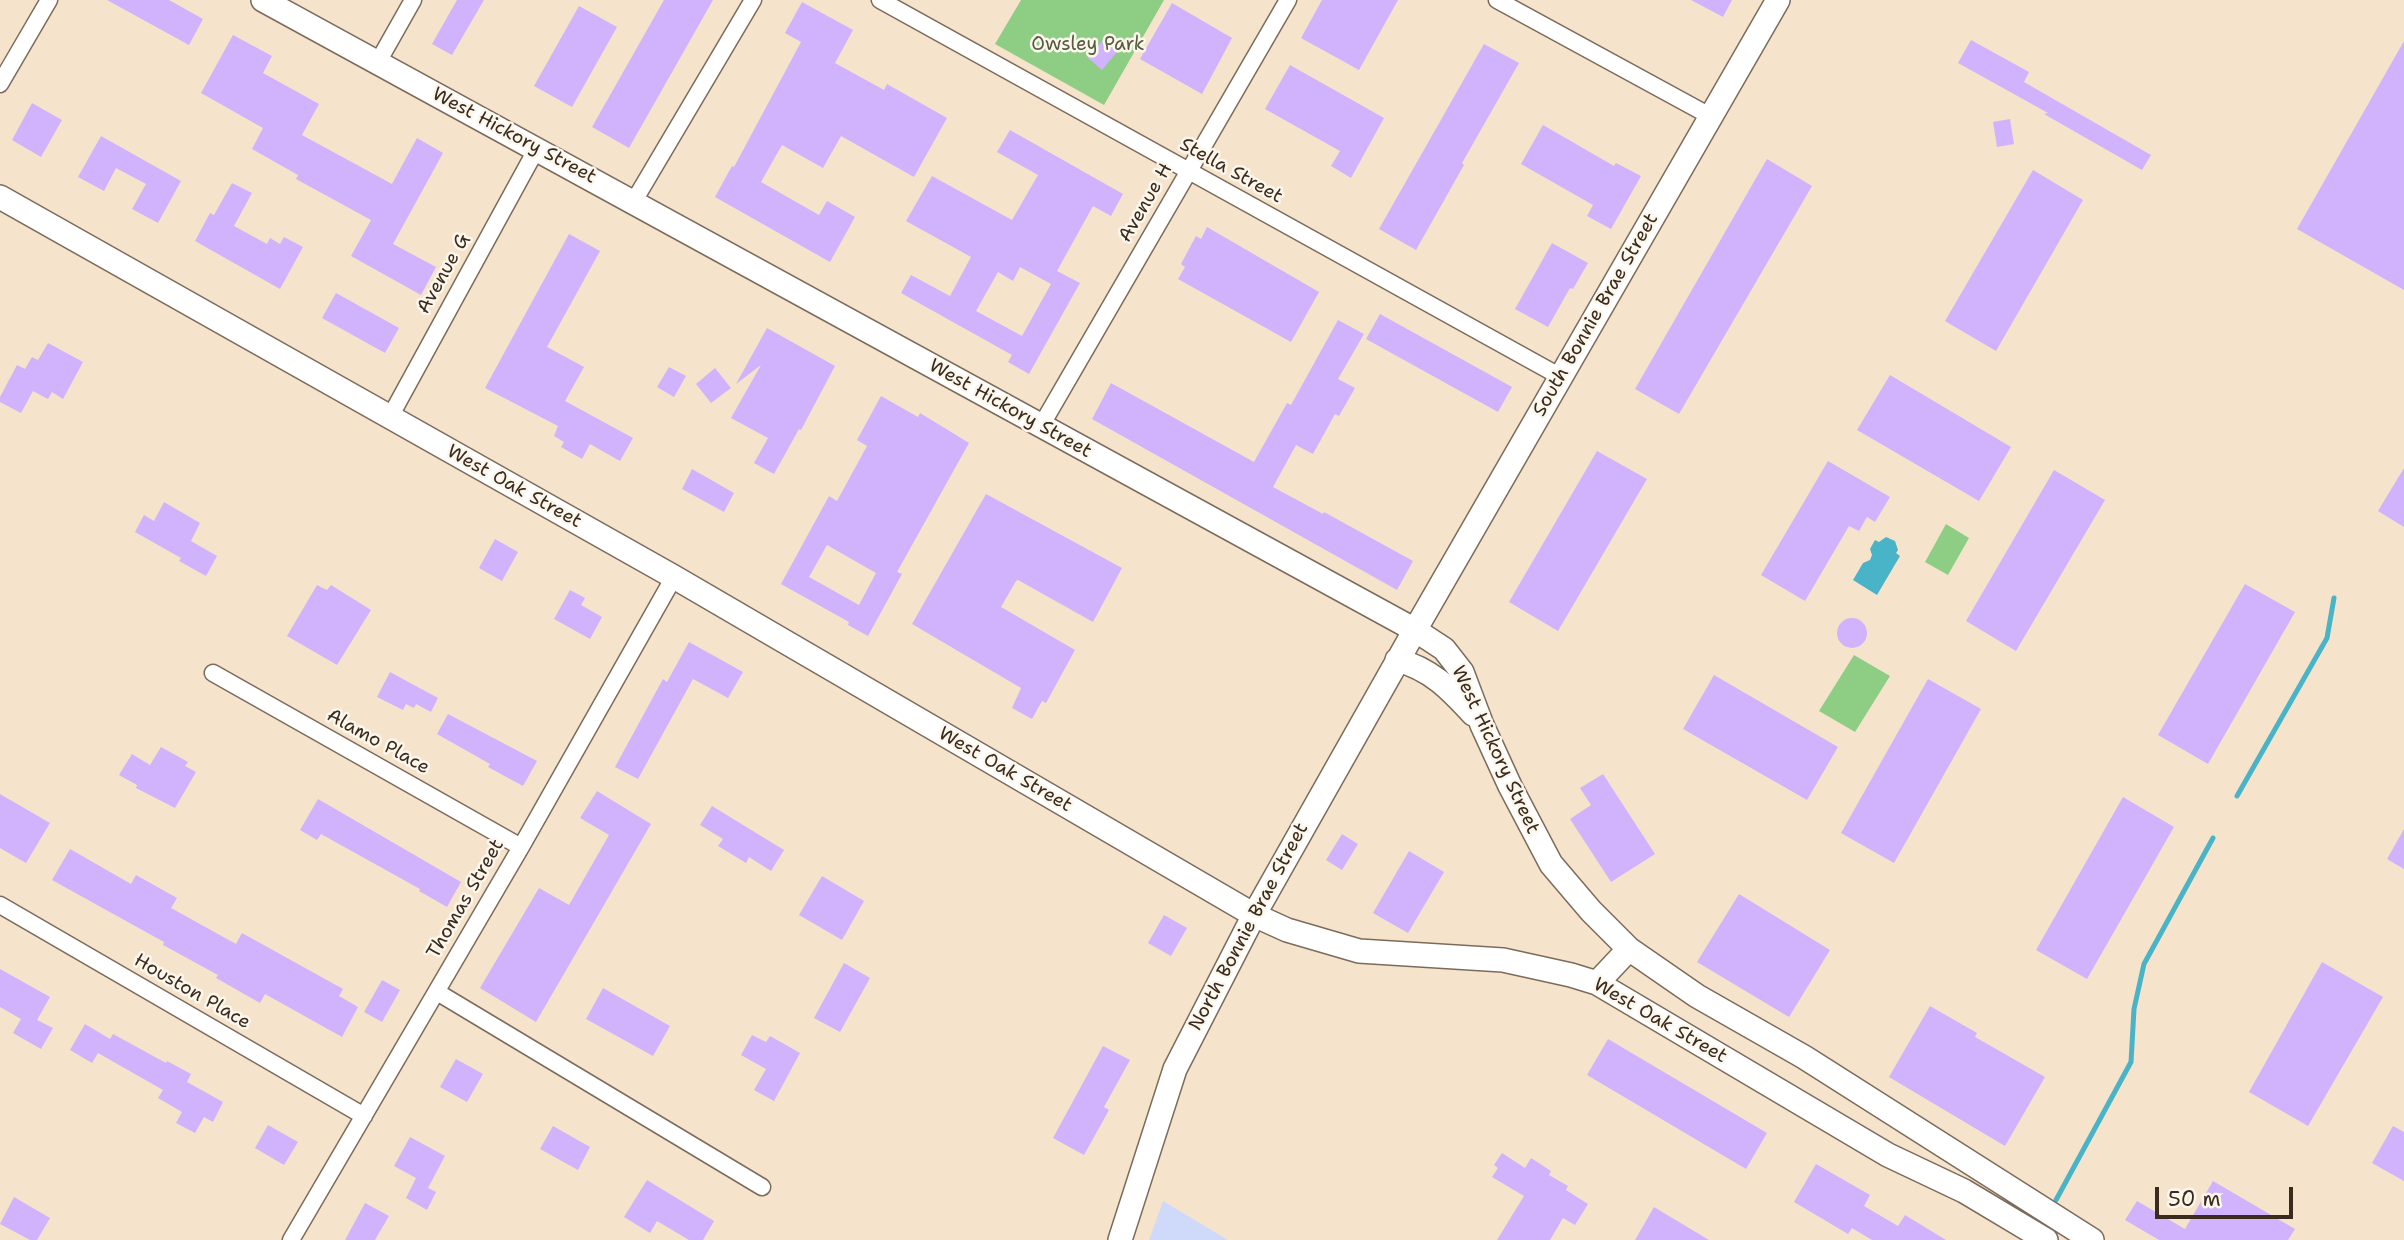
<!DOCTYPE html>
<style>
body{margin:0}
#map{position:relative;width:2404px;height:1240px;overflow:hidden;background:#f5e4cb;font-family:"Shantell Sans",sans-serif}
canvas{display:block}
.scale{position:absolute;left:2155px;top:1187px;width:138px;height:32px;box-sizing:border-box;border:4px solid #3b2a1e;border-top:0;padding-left:9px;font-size:21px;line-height:24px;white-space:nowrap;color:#3b2a1e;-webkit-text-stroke:5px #fbf7ec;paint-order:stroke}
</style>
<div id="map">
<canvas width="2404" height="1240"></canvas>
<div class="scale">50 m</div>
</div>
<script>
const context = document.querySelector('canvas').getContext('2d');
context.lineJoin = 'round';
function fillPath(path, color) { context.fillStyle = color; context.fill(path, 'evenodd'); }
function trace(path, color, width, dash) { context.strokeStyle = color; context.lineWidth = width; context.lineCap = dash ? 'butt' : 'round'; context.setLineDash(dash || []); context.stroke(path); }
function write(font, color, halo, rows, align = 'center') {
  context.font = font + ' "Shantell Sans",sans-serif'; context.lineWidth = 5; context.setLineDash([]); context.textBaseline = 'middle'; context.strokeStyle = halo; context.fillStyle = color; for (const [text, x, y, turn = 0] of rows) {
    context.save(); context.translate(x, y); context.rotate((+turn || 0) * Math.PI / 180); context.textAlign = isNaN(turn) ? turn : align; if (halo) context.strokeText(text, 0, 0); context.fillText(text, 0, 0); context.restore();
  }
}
const built = new Path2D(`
 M1163,1201L1228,1240H1149Z`);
const green = new Path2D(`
 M1021,0H1164L1104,105L995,44Z
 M1946,524L1969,538L1948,575L1925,562Z
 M1854,655L1890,676L1855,732L1819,711Z`);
const water = new Path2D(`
 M1886,537L1895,541L1898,550L1896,553L1900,556L1877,595L1853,580L1863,563L1870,560L1872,555L1870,549L1875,540L1879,542Z`);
const stream = new Path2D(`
 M2237,796L2327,638L2334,598
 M2056,1200L2131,1062L2134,1009L2144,964L2213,838`);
const building = new Path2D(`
 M107,0H169L203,19L189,45Z
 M457,0H484L452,55L432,44Z
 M664,0H713L629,148L592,127Z
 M1322,0H1398L1359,70L1301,38Z
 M1691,0H1732L1723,17Z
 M802,2L853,30L835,63L884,90L887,84L947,118L914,177L841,136L823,168L782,145L761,182L819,215L827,201L855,217L830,262L715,197L732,166L734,167L801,42L785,33Z
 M1172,3L1232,38L1202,94L1140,59Z
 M579,6L617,27L572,107L534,86Z
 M1108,34L1122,46L1102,70L1088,58Z
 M233,35L272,56L263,73L319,104L302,135L392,184L417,138L443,153L393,244L436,267L421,295L351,256L371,220L296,179L298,175L252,149L263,128L201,93Z
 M1971,40L2029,72L2024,82L2151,155L2142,170L2044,114L2048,113L1958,63Z
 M2404,41V290L2297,229Z
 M1484,44L1519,63L1462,163L1464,165L1416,250L1379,229Z
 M1290,65L1384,118L1351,178L1331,166L1340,151L1265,109Z
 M32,103L62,120L41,157L12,140Z
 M2010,119L2014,144L1997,147L1993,122Z
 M1543,125L1614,166L1616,163L1641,176L1611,229L1587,216L1593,205L1521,164Z
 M1010,130L1123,194L1111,216L1093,206L1057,271L1080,283L1029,374L1008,362L1012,355L901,293L911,275L950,296L971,257L906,221L932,176L1012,220L1038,175L997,152ZM1020,267L1051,284L1022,336L976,311L998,272L1013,281Z
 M101,136L181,181L158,223L132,209L146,184L116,168L104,191L78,177Z
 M1767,159L1812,186L1679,414L1635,389Z
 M2033,170L2083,200L1996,351L1945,321Z
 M232,183L252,193L234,226L267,244L270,238L280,244L284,237L303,247L280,289L195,241L210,213L214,215Z
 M1207,227L1319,292L1291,342L1178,279L1185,267L1181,264L1196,236L1201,239Z
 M569,234L600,251L547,347L584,367L565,401L633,438L620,461L590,444L582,459L561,447L564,442L554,436L558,426L485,388Z
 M1552,243L1588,263L1573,289L1570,288L1548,327L1515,309Z
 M336,293L399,328L385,353L322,318Z
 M1380,314L1512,387L1498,412L1366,339Z
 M1338,320L1364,334L1338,379L1355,388L1339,416L1335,414L1313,454L1296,445L1273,487L1323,514L1324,512L1413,561L1397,590L1092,419L1111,383L1254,462L1287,403L1291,405Z
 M767,328L835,366L801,430L799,429L774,474L754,463L768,438L731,418L761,365L736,384Z
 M48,343L83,362L63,399L52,392L48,399L33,391L21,413L0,402V397L17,365L25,369L32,357L38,360Z
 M669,367L686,376L674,397L657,387Z
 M715,368L731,388L711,403L696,384Z
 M1890,375L2011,447L1979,501L1857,430Z
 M881,396L918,417L920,413L969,443L897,572L902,574L868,636L848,625L849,622L781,584L829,496L837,501L867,446L857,440ZM827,545L876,573L859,605L809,577Z
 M1597,451L1647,479L1558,631L1509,602Z
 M1828,461L1890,497L1875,522L1867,517L1859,531L1849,526L1805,601L1761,575Z
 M2404,468V527L2378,511Z
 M692,469L734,493L724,512L682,489Z
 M2054,470L2105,500L2016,651L1966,621Z
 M986,494L1122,568L1093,622L1018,580L1016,581L1001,607L1075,650L1046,703L1042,701L1032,719L1012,708L1021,688L912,624Z
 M164,502L200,523L191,541L217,556L206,576L179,561L181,558L135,532L144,515L154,521Z
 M495,539L518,552L502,581L479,568Z
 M2245,584L2295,612L2208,764L2158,735Z
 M317,585L327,590L331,585L371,610L337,665L287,636Z
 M570,590L585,598L581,605L602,617L590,639L554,619Z
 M1837 633a15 15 0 1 1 30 0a15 15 0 1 1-30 0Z
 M689,642L743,672L728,698L693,679L638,779L615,767L663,679L667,682Z
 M390,672L438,698L431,712L416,704L414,708L406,704L403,710L377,697Z
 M1714,675L1838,747L1807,800L1683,729Z
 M1928,679L1981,709L1894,863L1841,833Z
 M448,714L537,761L523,786L488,767L490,764L437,734Z
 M161,747L188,762L185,766L196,772L175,808L136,788L137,785L119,775L132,754L150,765Z
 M1603,774L1655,854L1611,882L1570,819L1591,805L1580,788Z
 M597,791L651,824L536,1022L480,988L539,888L569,905L609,835L580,818Z
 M0,794L50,823L26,863L0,848Z
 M2123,797L2174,827L2087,979L2036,950Z
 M318,799L461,882L447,907L419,891L420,889L321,834L317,840L300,830Z
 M712,806L784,850L771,871L749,857L746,863L718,846L723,839L700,825Z
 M2404,829V869L2387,859Z
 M1342,834L1358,844L1342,870L1326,860Z
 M70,849L131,884L136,875L177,898L171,908L236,944L242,933L343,989L339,996L358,1007L342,1037L265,994L260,1003L216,978L218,975L163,945L164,942L52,880Z
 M1409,851L1444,872L1408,933L1373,913Z
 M822,876L864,901L842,940L799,915Z
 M1739,894L1830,950L1789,1017L1697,962Z
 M1164,915L1187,928L1171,956L1148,943Z
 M2322,962L2383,997L2308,1126L2249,1092Z
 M844,963L870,978L840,1032L814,1018Z
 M0,969L50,997L37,1020L53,1028L41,1049L13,1033L21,1019L0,1007Z
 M382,980L400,990L382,1022L364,1012Z
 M603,988L670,1026L653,1056L586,1019Z
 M1930,1006L1977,1033L1975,1037L2045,1077L2005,1146L1889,1077Z
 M85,1024L110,1039L113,1034L166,1063L167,1061L191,1074L187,1082L223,1102L213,1122L204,1117L195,1133L176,1123L182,1112L158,1098L163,1090L98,1053L92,1063L70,1050Z
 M752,1035L766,1042L770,1036L800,1053L774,1101L754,1090L766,1069L741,1055Z
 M1608,1039L1767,1133L1746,1169L1587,1075Z
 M1103,1046L1130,1060L1104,1107L1109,1110L1084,1155L1053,1138Z
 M456,1059L483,1074L467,1102L440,1087Z
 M268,1125L298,1142L284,1165L255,1148Z
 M553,1126L590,1147L578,1170L540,1149Z
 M2393,1126L2404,1132V1181L2372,1163Z
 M410,1137L445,1156L428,1188L436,1192L427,1210L406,1198L416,1178L394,1166Z
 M1502,1153L1525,1168L1531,1158L1551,1171L1549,1175L1568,1186L1566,1190L1588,1204L1575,1225L1563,1218L1550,1240H1497L1524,1196L1492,1177L1498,1168L1494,1165Z
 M1816,1164L1870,1195L1864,1206L1898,1226L1905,1215L1946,1240H1872L1852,1228L1848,1234L1794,1202Z
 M647,1180L714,1221L703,1240H689L657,1221L650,1233L624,1217Z
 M2213,1181L2295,1229L2288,1240H2159L2125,1220L2137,1201L2185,1229Z
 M14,1197L50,1218L37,1240H30L0,1224Z
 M365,1203L389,1216L375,1240H345Z
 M1654,1207L1709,1240H1635Z`);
const street = new Path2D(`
 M880,0L1561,377
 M1497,0L1710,116
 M378,62L413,0
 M0,84L49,0
 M634,201L753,0
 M390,417L536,150
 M1041,426L1288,0
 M213,673L521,847
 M0,905L364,1116
 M437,992L762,1187
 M291,1240L521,847L674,577`);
const secondary = new Path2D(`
 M263,0L1415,630L1444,649L1462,672L1482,725L1510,786L1551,864L1591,911L1629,949L1697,996L1804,1057L2092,1240
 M0,197L674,577L1254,915L1287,930L1359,951L1503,960L1571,975L1597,983L1888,1155L1964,1191L2046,1240
 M1397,660C1431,669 1450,689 1473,714
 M1597,983L1629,949
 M1120,1240L1175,1069L1254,915L1415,630L1778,0`);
const parkNames = [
 ["Owsley Park",1088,45]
];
const streetNames = [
 ["West Hickory Street",514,136,28],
 ["Stella Street",1231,171,29],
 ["Avenue H",1146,203,-60],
 ["Avenue G",444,274,-61],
 ["South Bonnie Brae Street",1596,315,-60],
 ["West Hickory Street",1010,409,29],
 ["West Oak Street",514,487,29],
 ["Alamo Place",378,742,29],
 ["West Hickory Street",1495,750,65],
 ["West Oak Street",1005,770,30],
 ["Thomas Street",466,899,-60],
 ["North Bonnie Brae Street",1249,927,-62],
 ["Houston Place",192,992,30],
 ["West Oak Street",1660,1021,30]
];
fillPath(built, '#cfdafa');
fillPath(green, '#8ece84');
fillPath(water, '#49b4c7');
trace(stream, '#49b4c7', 5);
fillPath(building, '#d1b2fc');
trace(street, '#7c6b5b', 19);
trace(secondary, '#7c6b5b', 26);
trace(street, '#fff', 16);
trace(secondary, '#fff', 23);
write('19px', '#545b3d', '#fbf7ec', parkNames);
write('19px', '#3b2a1e', '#fbf7ec', streetNames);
</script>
